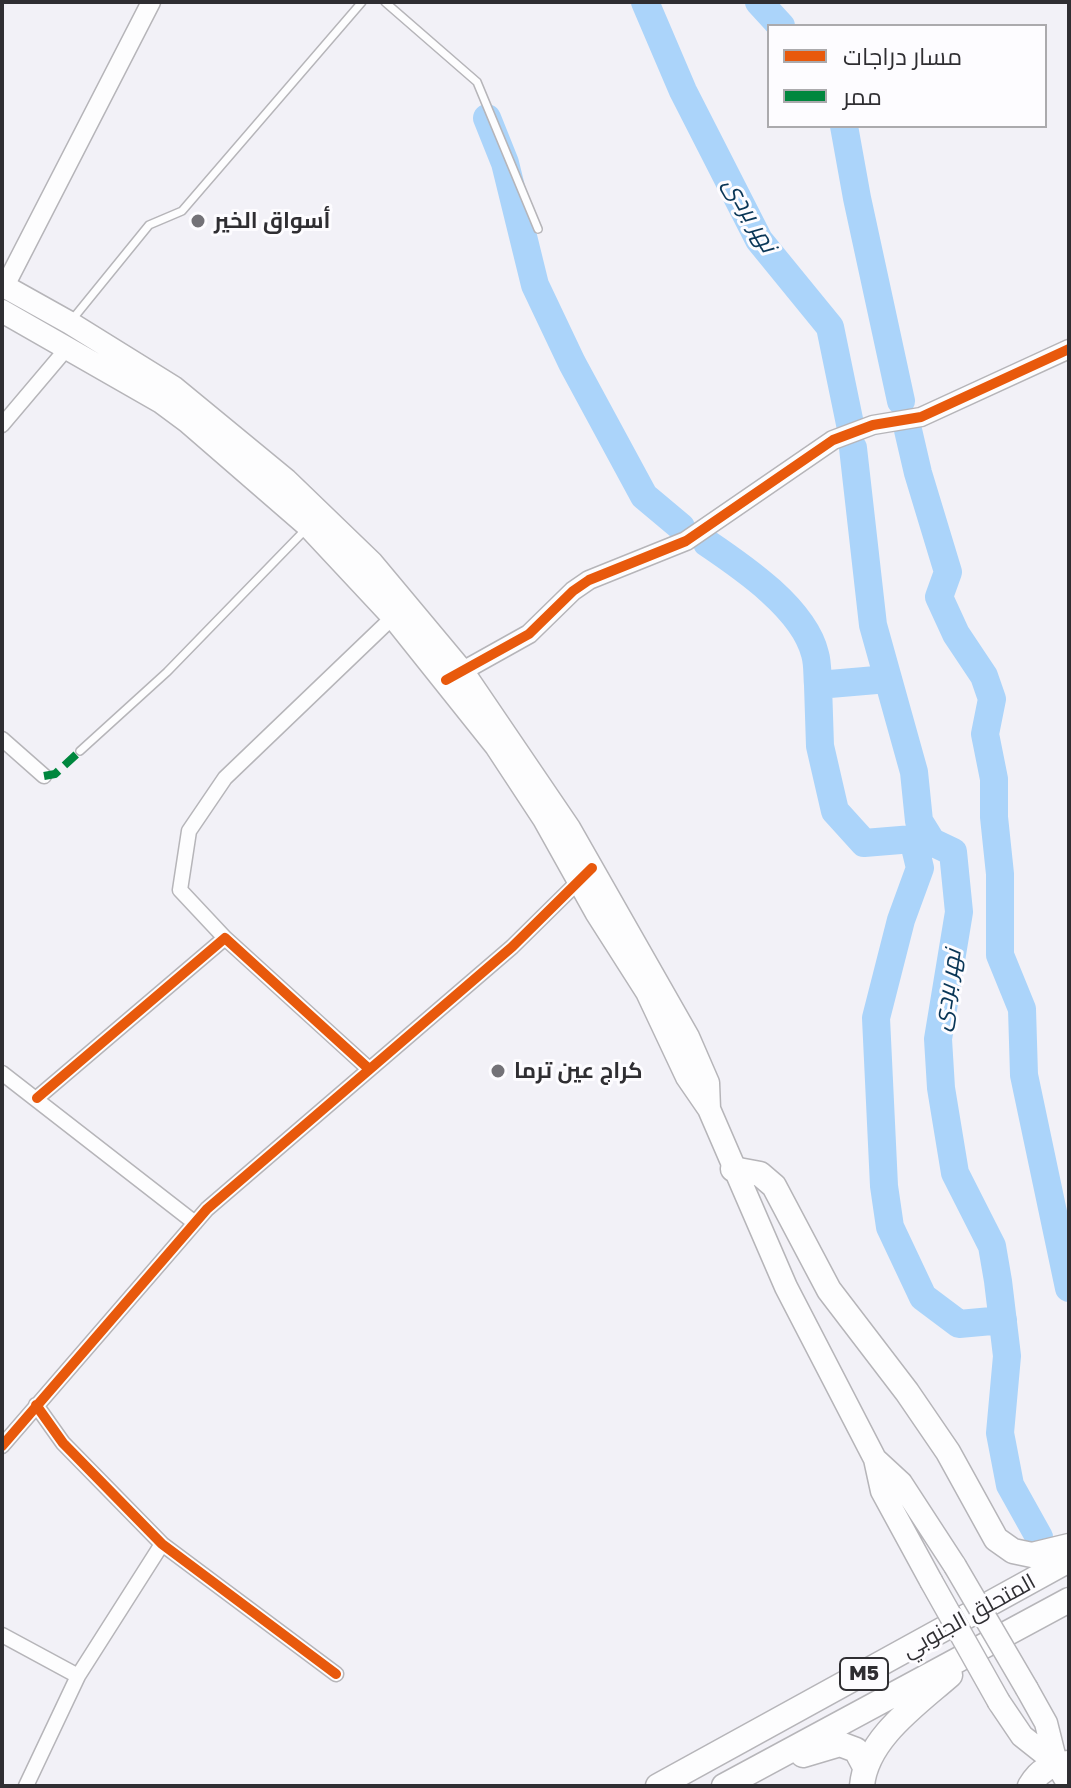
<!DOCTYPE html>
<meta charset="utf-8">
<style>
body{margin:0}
#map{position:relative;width:1071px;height:1788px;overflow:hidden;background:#f2f1f7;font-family:"Golos Text",Cairo,sans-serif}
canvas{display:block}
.frame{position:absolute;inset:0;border:4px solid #2f2e32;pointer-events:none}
.legend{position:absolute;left:767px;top:24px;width:280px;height:104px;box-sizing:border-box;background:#fdfcff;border:2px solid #abaaad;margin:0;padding:10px 14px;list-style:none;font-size:24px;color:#2f2e32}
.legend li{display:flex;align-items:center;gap:16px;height:40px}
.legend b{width:40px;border:2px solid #abaaad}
</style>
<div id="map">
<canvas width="1071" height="1788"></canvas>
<div class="frame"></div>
<ul class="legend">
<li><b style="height:10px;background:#e8590c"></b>مسار دراجات</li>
<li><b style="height:10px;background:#00873e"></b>ممر</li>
</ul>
</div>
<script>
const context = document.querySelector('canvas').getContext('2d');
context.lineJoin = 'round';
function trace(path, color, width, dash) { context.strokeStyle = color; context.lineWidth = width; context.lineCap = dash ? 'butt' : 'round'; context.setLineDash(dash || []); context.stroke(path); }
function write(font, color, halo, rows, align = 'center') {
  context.font = font + ' "Golos Text",Cairo,sans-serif'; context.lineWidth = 6; context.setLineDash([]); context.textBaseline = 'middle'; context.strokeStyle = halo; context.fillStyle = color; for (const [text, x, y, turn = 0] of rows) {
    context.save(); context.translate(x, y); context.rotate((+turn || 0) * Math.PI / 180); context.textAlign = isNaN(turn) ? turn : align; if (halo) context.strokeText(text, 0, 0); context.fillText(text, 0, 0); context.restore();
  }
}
const river = new Path2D(`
 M645,2L683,91L759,240L830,327L850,424
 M759,2L781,26
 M487,118L505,163L535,285L572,363L644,496L681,527
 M844,126L857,198L901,401
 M908,430L918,473L948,572L939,597L956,634L984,676L992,699L985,734L994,779V817L1000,874V955L1022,1009L1024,1075L1069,1288
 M853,448L873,625L914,772L919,821L932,842L953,852L959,912L938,1039L941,1088L955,1173L992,1246L998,1281L1007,1356L1000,1433L1010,1485L1039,1537
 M707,543C744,568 804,609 815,654C818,664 817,675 818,685
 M888,679L818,685L820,746L835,811L864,843L913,839L920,868L901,920L876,1018L884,1186L890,1227L923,1297L959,1324L1003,1320`);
const service = new Path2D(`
 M385,2L477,82L538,229
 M71,321L149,225L182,211L362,2
 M80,751L167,672L307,528`);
const minor = new Path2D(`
 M2,425L68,347
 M2,739L44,776
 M225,938L180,890L189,831L225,778L393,617
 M2,1073L195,1223
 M37,1098L225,938L369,1069
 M36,1405L63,1443L162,1544L336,1674
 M2,1446L207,1209L512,947L583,877
 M2,1635L78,1676
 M26,1786L78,1676L162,1544`);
const tertiary = new Path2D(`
 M5,286L151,2
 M452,677L529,634L573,591L589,580L686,541L833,440L873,425L921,417L1069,349`);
const primary = new Path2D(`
 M2,285L70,323L173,387L286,480L372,563L463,672L569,828L688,1037L708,1083L709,1109
 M2,311L161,402L188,422L308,526L393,617L496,746L544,819L596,912L647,992L687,1077L709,1109L786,1287L875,1459L882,1491L931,1581
 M875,1459L901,1483L955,1566
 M1027,1689L1046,1723L1056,1763
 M999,1702L1022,1736L1056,1763L1069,1785`);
const trunk = new Path2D(`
 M733,1169L760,1174L774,1186L829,1290L907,1392L948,1452L996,1539L1013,1551L1032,1555L1069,1546
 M803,1755L840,1744L856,1750L864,1765
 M658,1786L1069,1560
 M724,1786L1069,1600
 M862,1786C866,1739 917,1704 950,1675
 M1030,1786C1039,1770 1051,1764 1069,1763`);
const primaryBridge = new Path2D(`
 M955,1566L1027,1689
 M931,1581L999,1702`);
const quiet = new Path2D(`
 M44,776L55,774L80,751`);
const cycleway = new Path2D(`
 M446,680L529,634L573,591L589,580L686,541L833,440L873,425L921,417L1069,349
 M37,1098L225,938L369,1069
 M36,1405L63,1443L162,1544L336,1674
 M2,1446L207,1209L512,947L592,868`);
const markers = [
 [198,221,8,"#737277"],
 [498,1071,8,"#737277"]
];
const shields = [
 [864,1674,48]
];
const shieldNames = [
 ["M5",864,1674]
];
const poiNames = [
 ["أسواق الخير",214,221],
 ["كراج عين ترما",514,1071]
];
const streetNames = [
 ["المتحلق الجنوبي",969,1616,-29]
];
const waterNames = [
 ["نهر بردى",750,215,60],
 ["نهر بردى",947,990,-81]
];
trace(river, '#abd4fa', 28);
trace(service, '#b6b5b9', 10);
trace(minor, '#b6b5b9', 17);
trace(tertiary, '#b6b5b9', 21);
trace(primary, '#b6b5b9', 25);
trace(trunk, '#b6b5b9', 27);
trace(service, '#fdfdfe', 7);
trace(minor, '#fdfdfe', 14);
trace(tertiary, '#fdfdfe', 18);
trace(primary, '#fdfdfe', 22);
trace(trunk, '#fdfdfe', 24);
trace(primaryBridge, '#b6b5b9', 25, []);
trace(primaryBridge, '#fdfdfe', 22);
trace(quiet, '#00873e', 8, [16, 8]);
trace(cycleway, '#e8590c', 10);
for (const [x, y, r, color] of markers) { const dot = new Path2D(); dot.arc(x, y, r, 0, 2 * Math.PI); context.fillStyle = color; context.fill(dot); trace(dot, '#fdfcff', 3); }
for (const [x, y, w] of shields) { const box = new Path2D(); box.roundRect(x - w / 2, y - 16, w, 32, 6); context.fillStyle = '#fdfcff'; context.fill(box); trace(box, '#2f2e32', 2); }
write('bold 20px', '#2f2e32', null, shieldNames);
write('bold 22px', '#2f2e32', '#fdfcff', poiNames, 'left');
write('22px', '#2f2e32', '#fdfcff', streetNames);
write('italic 24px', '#093657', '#fdfcff', waterNames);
</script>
